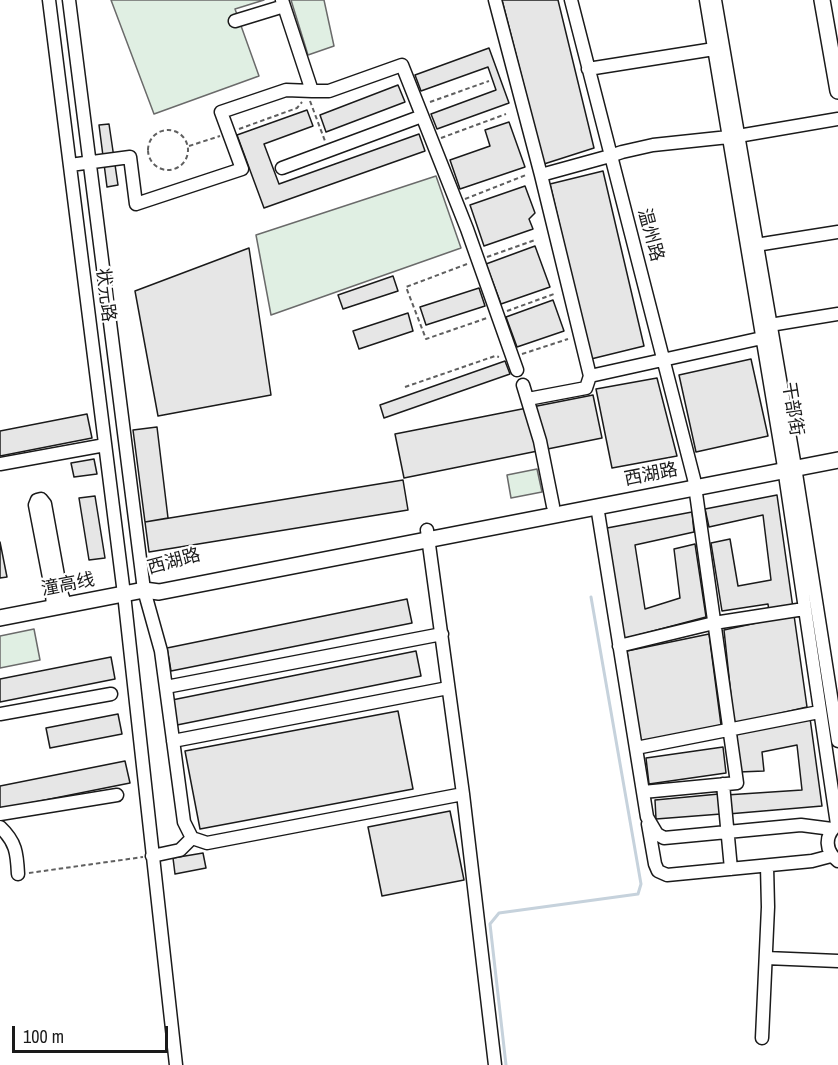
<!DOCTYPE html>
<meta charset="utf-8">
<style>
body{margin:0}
#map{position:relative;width:838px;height:1065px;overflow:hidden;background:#fff;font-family:"Archivo Narrow",sans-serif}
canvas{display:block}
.scale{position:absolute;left:12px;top:1026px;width:156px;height:27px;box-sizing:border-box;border:3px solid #1a1a1a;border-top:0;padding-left:8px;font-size:18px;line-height:21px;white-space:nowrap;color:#1a1a1a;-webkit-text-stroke:4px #fff;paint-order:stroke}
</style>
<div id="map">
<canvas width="838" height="1065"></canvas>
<div class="scale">100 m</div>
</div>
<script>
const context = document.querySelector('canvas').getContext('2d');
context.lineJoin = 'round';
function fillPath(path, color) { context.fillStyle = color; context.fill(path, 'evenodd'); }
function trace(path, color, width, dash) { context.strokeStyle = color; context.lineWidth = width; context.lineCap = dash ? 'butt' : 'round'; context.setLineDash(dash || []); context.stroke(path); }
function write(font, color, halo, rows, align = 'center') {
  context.font = font + ' "Archivo Narrow","Noto Sans SC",sans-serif'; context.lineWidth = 4.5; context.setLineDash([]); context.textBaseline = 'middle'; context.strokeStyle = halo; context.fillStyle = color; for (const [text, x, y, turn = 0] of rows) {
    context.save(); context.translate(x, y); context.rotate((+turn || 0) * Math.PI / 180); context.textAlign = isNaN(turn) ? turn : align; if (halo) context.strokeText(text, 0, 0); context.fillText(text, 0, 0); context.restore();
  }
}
const green = new Path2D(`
 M111,0H264L235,9L259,76L154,114Z
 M291,0H324L334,46L308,55Z
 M436,176L461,248L271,315L256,235Z
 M537,469L542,492L511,498L507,475Z
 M34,629L40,660L0,668V636Z`);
const stream = new Path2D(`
 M506,1065L490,924L499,913L638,894L641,884L591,597`);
const building = new Path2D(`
 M502,0H558L594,148L544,164Z
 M489,48L509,103L437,129L431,114L496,90L488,67L421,91L415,75Z
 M398,85L405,102L326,132L320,115Z
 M307,110L313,126L264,144L279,184L419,134L425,151L264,208L237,135Z
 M509,122L525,167L460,189L450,160L490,146L485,130Z
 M109,124L118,185L107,187L99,125Z
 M603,171L644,346L591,359L550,184Z
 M525,186L535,213L529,219L533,229L484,246L470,205Z
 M535,246L550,287L501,304L486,264Z
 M249,248L271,395L158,416L135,291Z
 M393,276L398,291L343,309L338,295Z
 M479,288L485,306L426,325L420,307Z
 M553,300L564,331L517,347L506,317Z
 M408,313L413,331L359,349L353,331Z
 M751,359L768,436L696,452L679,375Z
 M505,361L510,374L384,418L380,405Z
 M657,378L677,456L612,468L596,389Z
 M593,395L602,438L404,478L395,434Z
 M87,414L92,438L0,456V431Z
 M157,427L168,518L145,522L133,430Z
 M94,459L97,474L74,477L71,463Z
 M403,480L408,510L149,552L145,522Z
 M777,495L807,707L734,724L724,630L770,620L768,604L722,611L711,543L730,539L738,586L771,580L763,515L709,527L705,509Z
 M95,496L105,558L89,560L79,498Z
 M692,512L694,532L635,545L645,609L680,598L674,549L695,544L706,617L623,639L607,528Z
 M0,542L7,577L0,578Z
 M407,599L412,623L171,671L167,648Z
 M709,634L721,725L640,742L627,651Z
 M416,651L421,676L177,725L172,700Z
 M111,657L115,679L0,702V679Z
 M398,711L413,789L200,829L185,751Z
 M118,714L122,734L50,748L46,728Z
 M810,718L822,806L728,814L726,795L802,790L797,745L762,752L764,771L739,772L736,734Z
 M723,747L726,773L649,784L646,758Z
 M125,761L130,783L0,809V786Z
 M719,794L721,814L656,819L655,800Z
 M450,811L464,880L382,896L368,827Z
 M203,853L206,868L175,874L173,858Z`);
const path = new Path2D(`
 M310,101L325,141
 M430,102L489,81
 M239,129L297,108L302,102
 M148 150a20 20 0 1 1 40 0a20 20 0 1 1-40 0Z
 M441,138L506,114
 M189,146L220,136
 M465,199L526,175
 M487,257L535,240
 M467,264L406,287L426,339L487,318
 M507,311L554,294
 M522,354L568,339
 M405,387L495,356L499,357
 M29,873L143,857`);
const minor = new Path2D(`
 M49,0L124,594L176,1065
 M69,0L144,590L161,651L184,822L192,838L207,843L463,794
 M282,0L312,91H329L402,65L467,229L517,370
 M495,0L541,175L590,376
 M571,0L694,479L737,783L643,792
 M706,0L783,461L837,824
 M715,0L795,467L838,741
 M235,21L284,6
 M588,69L714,49
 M70,165L130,157L136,204L242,169L221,112L286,90L312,91
 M282,168L422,116
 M541,175L610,156L622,152L653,145L738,136L838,119
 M756,245L838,232
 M523,385L540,441L553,506
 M528,399L586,388L590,376L762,338L770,325L838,314
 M0,464L105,445
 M597,506L647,817L657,834L664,838L801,825L832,829
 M427,530L463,794L495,1065
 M53,608L52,593L35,505L37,500L41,499L45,504L61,592L66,606
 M619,646L714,623L804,609
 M166,687L442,634
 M0,714L111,694
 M173,741L448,688
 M636,748L819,712
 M723,784L731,869
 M0,814L117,795
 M648,824L655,864L658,871L667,875L812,861L831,856
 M837,825C824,836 825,851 838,861
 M0,827C16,842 17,853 18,874
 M152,856L180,850L192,838
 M766,958L838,961
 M762,1038L768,907L767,866`);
const major = new Path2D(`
 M822,0L838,91
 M0,618L144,590L159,592L838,460`);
const streetNames = [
 ["温州路",650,235,75],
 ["状元路",105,295,83],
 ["干部街",792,409,81],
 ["西湖路",651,475,-11],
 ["西湖路",174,562,-15],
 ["潼高线",68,585,-11]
];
fillPath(green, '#e0efe3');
trace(green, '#6a6a6a', 1.5);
trace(stream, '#c6d2dc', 3);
fillPath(building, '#e6e6e6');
trace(building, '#1a1a1a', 1.5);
trace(minor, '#1a1a1a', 15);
trace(major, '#1a1a1a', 18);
trace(path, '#5f5f5f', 2, [4.5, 3]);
trace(minor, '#fff', 12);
trace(major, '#fff', 15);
write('18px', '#1a1a1a', '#fff', streetNames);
</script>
